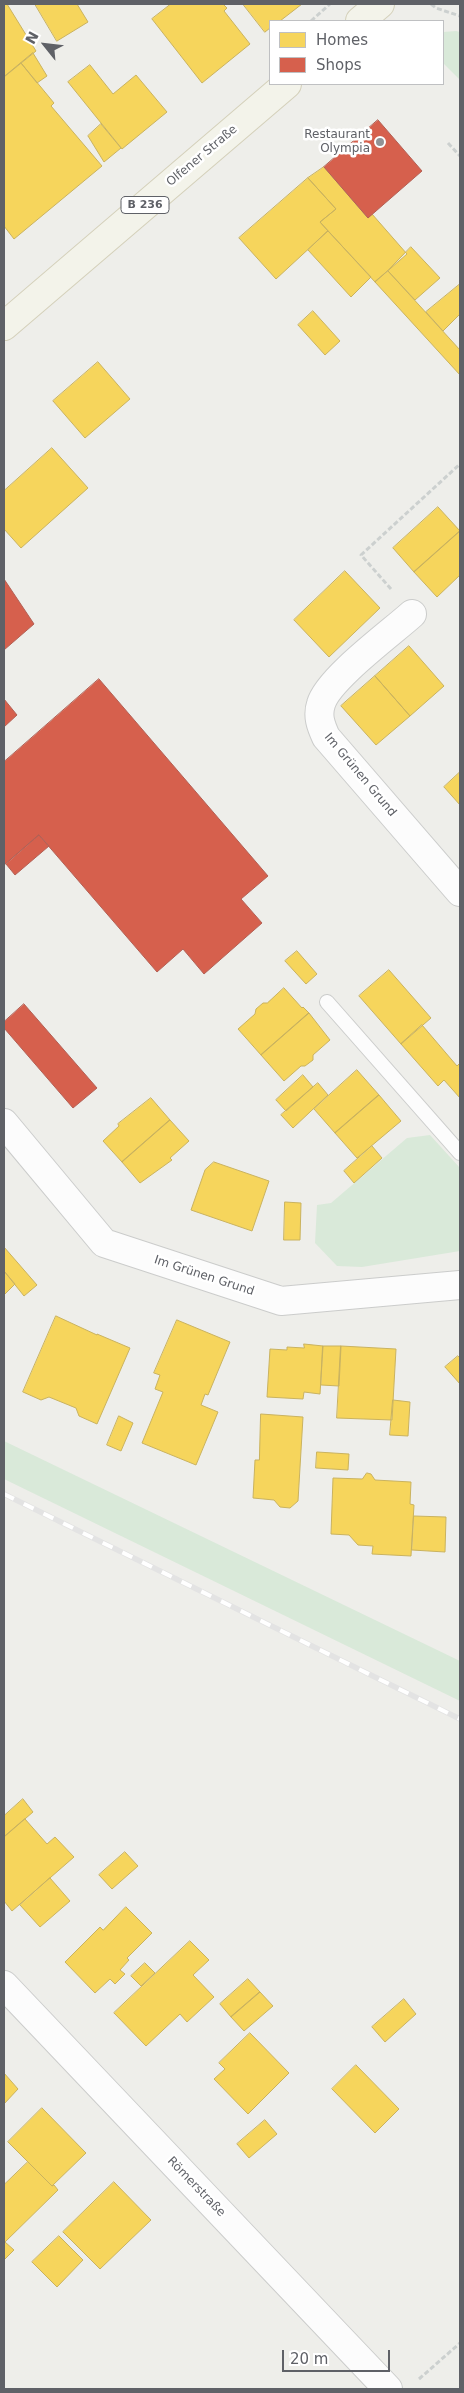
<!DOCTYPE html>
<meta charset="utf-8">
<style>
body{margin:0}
#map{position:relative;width:464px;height:2393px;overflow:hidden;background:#eeeeea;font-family:"DejaVu Sans",sans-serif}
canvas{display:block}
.frame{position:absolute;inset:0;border:5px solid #5f6167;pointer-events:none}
.legend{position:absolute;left:269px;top:20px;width:175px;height:65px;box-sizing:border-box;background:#fff;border:1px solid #bfc0c2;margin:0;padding:6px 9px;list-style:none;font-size:15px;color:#5f6167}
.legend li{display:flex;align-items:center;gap:10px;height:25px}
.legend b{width:25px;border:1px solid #bfc0c2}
.north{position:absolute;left:20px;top:20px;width:50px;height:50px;-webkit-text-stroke:4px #fff;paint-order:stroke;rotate:299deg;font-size:14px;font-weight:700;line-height:20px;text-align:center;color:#5f6167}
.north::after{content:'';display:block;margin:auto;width:18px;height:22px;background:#5f6167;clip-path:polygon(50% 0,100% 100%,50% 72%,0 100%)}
.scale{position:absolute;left:282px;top:2350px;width:108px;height:22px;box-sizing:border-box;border:2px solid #5f6167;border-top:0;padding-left:6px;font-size:15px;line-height:18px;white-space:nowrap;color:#5f6167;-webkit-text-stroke:4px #fff;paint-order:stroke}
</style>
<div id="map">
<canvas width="464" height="2393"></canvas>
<div class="frame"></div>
<ul class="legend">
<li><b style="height:14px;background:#f6d55c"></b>Homes</li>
<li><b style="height:14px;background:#d6604d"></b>Shops</li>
</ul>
<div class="north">N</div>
<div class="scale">20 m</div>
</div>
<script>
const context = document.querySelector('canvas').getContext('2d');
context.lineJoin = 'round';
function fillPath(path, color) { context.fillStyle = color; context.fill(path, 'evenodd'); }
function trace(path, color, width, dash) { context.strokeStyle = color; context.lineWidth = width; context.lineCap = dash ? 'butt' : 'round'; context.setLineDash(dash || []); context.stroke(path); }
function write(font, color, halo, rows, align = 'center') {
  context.font = font + ' "DejaVu Sans",sans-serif'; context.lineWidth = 5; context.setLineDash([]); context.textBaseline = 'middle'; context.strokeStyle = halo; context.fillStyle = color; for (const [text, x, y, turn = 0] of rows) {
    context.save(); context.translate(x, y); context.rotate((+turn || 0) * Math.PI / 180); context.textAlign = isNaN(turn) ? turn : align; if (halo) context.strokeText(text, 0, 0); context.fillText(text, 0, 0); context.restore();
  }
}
const green = new Path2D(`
 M456,31L460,32V80L443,63V32Z
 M430,1135L460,1168V1251L362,1267L337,1266L315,1243L317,1205L331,1203L407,1138Z
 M4,1441L460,1661V1701L4,1479Z`);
const homes = new Path2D(`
 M4,4H7L36,51L4,77Z
 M35,4H77L88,22L57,41Z
 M171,4H223L227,8L224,11L250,44L202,83L152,19Z
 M243,4H302L280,21H270V28L265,32Z
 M33,53L47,76L37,83L21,63Z
 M21,63L54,103L51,106L102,166L14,239L4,226V77Z
 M90,65L113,94L136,75L167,112L122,149L68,82Z
 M101,124L121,148L104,162L88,136Z
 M324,167L368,218L372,214L407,254L375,282L320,222L336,209L308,178Z
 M308,178L336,209L320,222L328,231L276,279L239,238Z
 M328,231L371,277L351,297L308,250Z
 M411,247L440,278L415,300L388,271Z
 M388,271L460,350V375L375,282Z
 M460,284V314L443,331L426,312Z
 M313,311L340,341L325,355L298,325Z
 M98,362L130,399L85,438L53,401Z
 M52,448L88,488L21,548L4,529V491Z
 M438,507L460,531L414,572L393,548Z
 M460,531V575L437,597L414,572Z
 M345,571L380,608L329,657L294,620Z
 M409,646L444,686L410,716L375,676Z
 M375,676L410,716L376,745L341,706Z
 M460,772V805L444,787Z
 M297,951L317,974L306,984L285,961Z
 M389,970L431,1018L401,1044L359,996Z
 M284,988L302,1008L303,1007L309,1013L261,1055L238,1029L255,1014L256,1009L263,1003H267Z
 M309,1013L330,1040L313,1055V1060L305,1066H301L284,1081L261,1055Z
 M422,1025L457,1066L460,1063V1098L444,1080L438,1086L401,1044Z
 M357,1070L379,1095L335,1133L314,1109Z
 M303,1075L313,1087L286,1111L276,1100Z
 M318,1083L328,1095L293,1128L281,1115Z
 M379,1095L401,1121L357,1158L335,1133Z
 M151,1098L170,1120L122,1162L103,1141L119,1126L118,1124Z
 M170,1120L189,1141L170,1158L172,1160L140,1183L122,1162Z
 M372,1146L382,1158L354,1183L344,1171Z
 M214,1162L269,1181L252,1231L191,1210L205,1170Z
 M285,1202L301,1203L300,1240H284Z
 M4,1247L37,1285L24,1296L4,1271Z
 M4,1271L15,1284L4,1295Z
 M56,1316L97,1335V1334L130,1348L97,1424L79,1416L76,1408L49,1397L41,1400L23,1392Z
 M177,1320L230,1342L208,1395L205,1394L201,1405L218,1412L196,1465L142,1443L163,1392L155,1389L160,1375L154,1373Z
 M304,1344L323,1346L320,1394L304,1392L303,1399L267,1397L270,1349L287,1350V1347L304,1348Z
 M323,1346H341L339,1386L321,1385Z
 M341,1346L396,1349L392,1420L337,1418Z
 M458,1356L460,1358V1384L445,1367Z
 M393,1400L410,1402L408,1436L390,1435Z
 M261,1414L303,1417L298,1501L290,1508L280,1507L274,1500L253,1498L255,1460H259Z
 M119,1416L133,1423L121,1451L107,1445Z
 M317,1452L349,1454L348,1470L316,1468Z
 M367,1473L371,1474L375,1480L411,1482L410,1504L414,1505L411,1556L372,1554L373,1546L358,1545L349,1535L331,1534L333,1478L362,1479Z
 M414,1516L446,1517L445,1552L412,1550Z
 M23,1799L33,1812L4,1837V1816Z
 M25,1819L47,1844L55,1837L74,1857L12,1911L4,1901V1837Z
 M125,1852L138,1866L112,1889L99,1875Z
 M50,1878L70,1901L40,1927L20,1905Z
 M126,1907L152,1933L127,1958L129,1960L120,1970L125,1974L115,1984L110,1979L95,1993L65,1962L100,1927L103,1930Z
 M190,1941L209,1960L193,1975L214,1997L187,2022L180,2014L146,2046L114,2013Z
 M145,1963L155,1973L141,1986L131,1976Z
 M248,1979L260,1992L231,2017L220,2004Z
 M260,1992L273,2006L244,2031L231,2017Z
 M404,1999L416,2014L385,2042L372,2027Z
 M250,2033L289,2073L248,2114L214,2079L225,2069L219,2063Z
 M356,2065L399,2109L375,2133L332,2089Z
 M4,2073L18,2089L4,2104Z
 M42,2108L86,2153L52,2186L8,2142Z
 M265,2120L277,2134L249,2158L237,2144Z
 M28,2162L52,2186L54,2185L58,2190L4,2243V2185Z
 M114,2182L151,2220L100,2269L63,2232Z
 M59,2236L83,2260L57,2287L32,2262Z
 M5,2242L14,2250L4,2260V2243Z`);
const shops = new Path2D(`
 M378,120L422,171L368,218L324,167Z
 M4,579L34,624L4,650Z
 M99,679L268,876L241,899L262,923L204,974L183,949L157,972L39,835L4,865V762Z
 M4,699L17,715L4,727Z
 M39,835L49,846L15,875L6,864Z
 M24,1004L97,1088L73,1108L4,1028V1022Z`);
const path = new Path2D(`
 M431,4L436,8L460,16
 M311,21L330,4
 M448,143L460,156
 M391,589L361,555L460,464
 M419,2379L460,2343`);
const service = new Path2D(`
 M327,1002L460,1153`);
const minor = new Path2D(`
 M412,614C391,633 328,679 321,704C317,716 321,726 326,737L460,892
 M4,1123L104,1243L281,1301L460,1285`);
const tertiary = new Path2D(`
 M4,1985L388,2389`);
const primary = new Path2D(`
 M360,21L380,4
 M4,326L287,84`);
const rail = new Path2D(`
 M4,1494L460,1719`);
const markers = [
 [380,142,5,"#919295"]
];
const shields = [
 [145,205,48]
];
const shieldNames = [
 ["B 236",145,205]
];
const poiNames = [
 ["Restaurant",370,135],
 ["Olympia",370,149]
];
const streetNames = [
 ["Olfener Straße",202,156,-40],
 ["Im Grünen Grund",360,775,50],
 ["Im Grünen Grund",204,1276,18],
 ["Römerstraße",196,2187,46]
];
fillPath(green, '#d9e9d9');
fillPath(homes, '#f6d55c');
trace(homes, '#c9b25f', 1);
fillPath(shops, '#d6604d');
trace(shops, '#b26055', 1);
trace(service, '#cbcccb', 16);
trace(minor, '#cbcccb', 30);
trace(tertiary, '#cbcccb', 30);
trace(primary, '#d4d0ba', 30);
trace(path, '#ccd0cf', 3, [5, 2.5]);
trace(service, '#fcfcfc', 14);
trace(minor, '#fcfcfc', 28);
trace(tertiary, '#fcfcfc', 28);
trace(primary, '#f3f3ea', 28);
trace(rail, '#e3e3e3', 5.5);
trace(rail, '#fff', 4, [11]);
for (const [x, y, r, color] of markers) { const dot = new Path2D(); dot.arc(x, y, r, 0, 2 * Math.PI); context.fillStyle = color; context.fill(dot); trace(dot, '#fff', 2); }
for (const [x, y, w] of shields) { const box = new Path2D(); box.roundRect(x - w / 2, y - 8.5, w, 17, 4); context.fillStyle = '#fff'; context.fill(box); trace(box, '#5f6167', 1); }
write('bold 11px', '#5f6167', null, shieldNames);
write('12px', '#5f6167', '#fff', poiNames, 'right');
write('12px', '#5f6167', '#fff', streetNames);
</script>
